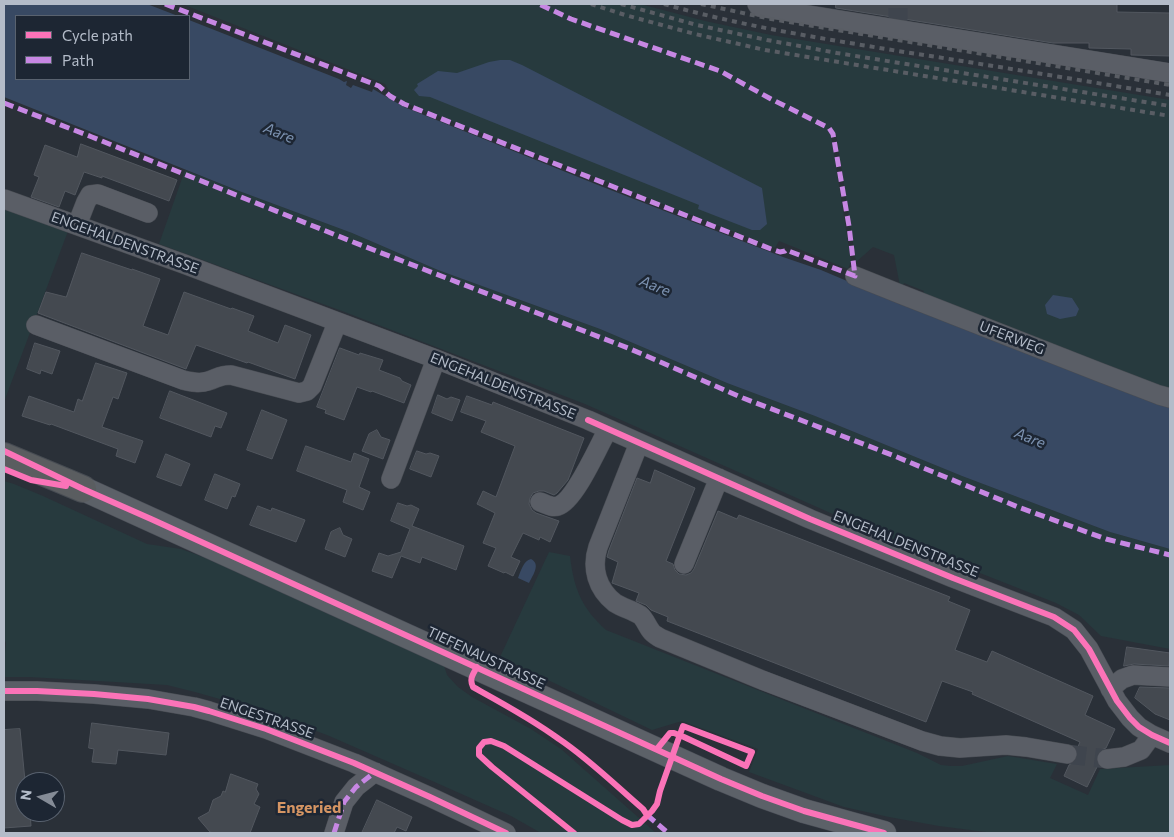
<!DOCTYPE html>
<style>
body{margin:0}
#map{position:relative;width:1174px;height:837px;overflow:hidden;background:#2a3038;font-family:Commissioner,sans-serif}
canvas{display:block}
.frame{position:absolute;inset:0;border:5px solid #b4bcc9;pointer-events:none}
.legend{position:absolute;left:15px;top:15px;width:175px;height:65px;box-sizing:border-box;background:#1d2633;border:1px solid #59626f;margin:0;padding:6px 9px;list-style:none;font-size:15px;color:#b4bcc9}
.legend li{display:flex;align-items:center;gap:10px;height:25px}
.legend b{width:25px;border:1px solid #59626f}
.north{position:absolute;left:15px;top:772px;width:50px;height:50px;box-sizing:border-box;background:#1d2633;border:1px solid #59626f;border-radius:50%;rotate:278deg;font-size:14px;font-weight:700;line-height:20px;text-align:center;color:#b4bcc9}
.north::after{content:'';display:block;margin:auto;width:18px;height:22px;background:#848b96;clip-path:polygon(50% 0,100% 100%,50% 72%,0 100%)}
</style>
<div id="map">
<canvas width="1174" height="837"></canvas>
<div class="frame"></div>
<ul class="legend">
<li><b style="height:6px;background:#fb73b8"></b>Cycle path</li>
<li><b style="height:6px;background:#c787e3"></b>Path</li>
</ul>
<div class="north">N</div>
</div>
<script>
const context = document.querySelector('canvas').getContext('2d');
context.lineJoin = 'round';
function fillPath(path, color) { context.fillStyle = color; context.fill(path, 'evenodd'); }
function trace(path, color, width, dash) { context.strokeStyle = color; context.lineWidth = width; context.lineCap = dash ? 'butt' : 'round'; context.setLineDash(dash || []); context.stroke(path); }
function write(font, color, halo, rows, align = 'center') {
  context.font = font + ' Commissioner,sans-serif'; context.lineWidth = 5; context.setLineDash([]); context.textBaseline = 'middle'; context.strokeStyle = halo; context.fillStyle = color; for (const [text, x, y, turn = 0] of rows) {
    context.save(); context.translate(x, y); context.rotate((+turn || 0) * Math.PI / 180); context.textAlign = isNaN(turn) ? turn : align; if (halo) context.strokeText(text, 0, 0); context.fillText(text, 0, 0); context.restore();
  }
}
const green = new Path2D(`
 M182,4H640L705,21L771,35L1170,100V394L921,298L924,291L904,283L901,291L894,255L873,247L856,262L836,134L831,135L851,261L848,269L779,241L775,248L405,103L391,94L385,84Z
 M185,170L239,191L352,233L438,270L600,329L727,383L815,416L962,476L1110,532L1170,549V649L1101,636L1079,615L1056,603L853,523L585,404L342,311L159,244Z
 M4,200L68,231L4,402Z
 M4,481L14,484L43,496L147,544L181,549L206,558L444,666L447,675L458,687L472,697L531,729L561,749L656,833H541L511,816L430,780L327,735L262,711L195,692L167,685L29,677H4V662L6,643L4,639Z
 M549,552L570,556C574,589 581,607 606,630L917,753L941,765L951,766H962L1008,756L1057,764L1050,778L1088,795L1100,769L1170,765V833H994L939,826L889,817L844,807L749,772L758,749L682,721L652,730L500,657Z`);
const water = new Path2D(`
 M4,4H147L178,16H16V79H189V20L339,79L344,82L347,81L346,85L351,88L353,85L372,92L373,89L404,107L603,187L783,257L821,270L892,300L1170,406V549L1110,532L962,476L815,416L727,383L600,329L438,270L352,233L239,191L4,97Z
 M500,60H510L522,65L762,188L767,224L760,230H752L698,209L699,205L430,97L419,96L414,90L418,86L417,84L438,71L457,73L489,62Z
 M1053,295L1072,298L1079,309L1076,316L1060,319L1047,314L1045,305Z
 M531,559C541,564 533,575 529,583L518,578C521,571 523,561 531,559Z`);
const building = new Path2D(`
 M836,4H1117V12L1170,13V56L1131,55V49L1089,48V43H1053L836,8Z
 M81,144L177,180L169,201L102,176V178L84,172L75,195L65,191L59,207L31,197L39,177L34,175L45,145L77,157Z
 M82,253L132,270V269L160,279L143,326L168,335L184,292L231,309L232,308L254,316L248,331L278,343L285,325L311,335L295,379L248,362L247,363L196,345L186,369L38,313L46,292L66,297Z
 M35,343L60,351L52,374L41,370L40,374L27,369Z
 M340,348L359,355L360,353L383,360L379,370L400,378L402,381L411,385L404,403L372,391L371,392L357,387L344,420L325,413L326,410L317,407Z
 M96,363L127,373L118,399L113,397L102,427L143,441L135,463L116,456L118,449L51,424L50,425L22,416L29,396L74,412L78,399L82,401Z
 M170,391L227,413L221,428L215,426L211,437L160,418Z
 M438,395L447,399L451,397L460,400L452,421L432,413Z
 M467,396L492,405L493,402L584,438L568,480L557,493L554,495L544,491H539L533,493L530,498L529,504L532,510L536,513L559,521L550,542L540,537L539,540L523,533L511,557L520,561L513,576L505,572L504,573L488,566L496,548L483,543L495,513L477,504L483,491L496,497L515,446L481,432L486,421L461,412Z
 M262,410L287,420L272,459L247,450Z
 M377,430L381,437L390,440L383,459L362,451L369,434Z
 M306,446L351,462L354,453L369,459L359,487L370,492L363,510L343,502L347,490L297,471Z
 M417,451L426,454L430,453L439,456L431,477L410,469Z
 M166,454L190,464L181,486L157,477Z
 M655,470L695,488L666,561L673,564L675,570L679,574L686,575L691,573L694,569L718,511L737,519L739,515L950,597L948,601L970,610L955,650L987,662L992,651L1093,696L1085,715L1115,729L1106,748L1101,750L1097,754L1096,760L1098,765L1087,787L1064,776L1069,765L1076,761L1078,755L1077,749L1080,742L972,694L973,692L942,681L926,722L667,621L668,617L651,610L646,605L636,601L639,593L612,583L618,562L607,557L609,550L637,478L650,483Z
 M215,474L240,484L235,497L232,496L227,509L205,500Z
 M398,503L407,506L411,505L419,509L412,526L464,546L456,570L422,557L420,563L401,556L392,578L372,571L379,553L388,556L401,552L410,529L391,521Z
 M258,506L271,511L272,508L305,520L296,542L250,525Z
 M340,528L343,535L352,539L345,557L325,549L331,532Z
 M1127,647L1170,653L1169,666L1134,664L1124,666Z
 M1140,687L1170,688V720L1155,714L1135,698Z
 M92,723L169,733L166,755L118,750L116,764L92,762L94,749L89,748Z
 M20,729L25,781V812H30L31,826L4,828V730Z
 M231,774L258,784L256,789L259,794L254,804L260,807L250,833H214L210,832L198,818L209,812L213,800L221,796L223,791L225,792Z
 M377,800L412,817L406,831L397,827L394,833H362Z`);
const minorTunnel = new Path2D(`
 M898,27V4
 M1067,754L1107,759`);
const minor = new Path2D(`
 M757,4L759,7L1170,73
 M4,199L184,264L436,359L588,420L810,519L953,578L1054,617L1074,630L1089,649L1117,701L1130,718L1139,727L1152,735L1170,743
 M77,225L86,202L90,195L98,194L148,213
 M855,276L900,294L1099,372L1159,395L1170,398
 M36,325L183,380C191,382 200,384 208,381C218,378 219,375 231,375L299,393L307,391L312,386L337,323
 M639,443L598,547C591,568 597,589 615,603C623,608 632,610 640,615C645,619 647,626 651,631C653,634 657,636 660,638L762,680L922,741L940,746L960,748L1006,745L1026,747L1067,754
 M391,479L436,359
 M540,502C546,504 552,508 558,506C575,501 599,445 608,429
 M684,564L719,478
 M1110,689L1122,679L1133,675L1170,677
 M4,691H37L94,694L148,699L194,707L209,711L266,729L354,763L430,797L506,833
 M1107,759L1124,757L1141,750L1152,735
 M334,833L344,802L356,787L375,772`);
const major = new Path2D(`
 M66,481L721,779L762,796L804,811L884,833`);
const highway = new Path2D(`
 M4,456L83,489`);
const rail = new Path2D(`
 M591,4L625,15L695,34L765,50L1170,116
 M621,4L697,25L767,40L837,53L1170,106
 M664,4C741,26 820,38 898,51C989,65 1079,80 1170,95
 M701,4L771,19L1170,85`);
const quiet = new Path2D(`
 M165,4L379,86L390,96L404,104L771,249L780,252L785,251L786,250L855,276L849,226L833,134L829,128L771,99L720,71L571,19L539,4
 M4,103L92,137L353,242L628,348L743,398L892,455L1018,507L1106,539L1170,555
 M647,815L668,833
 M334,833L344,802L356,787L375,772`);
const cycleway = new Path2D(`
 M588,420L810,519L953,578L1054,617L1074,630L1089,649L1117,701L1130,718L1139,727L1152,735L1170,743
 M4,451L83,489L151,519L721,779L762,796L804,811L884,833
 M4,469L31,480L66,486
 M477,667C473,674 469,679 473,687C502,703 532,719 559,739C589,759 615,785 643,809L647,815
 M4,691H37L94,694L148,699L194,707L209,711L266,729L354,763L430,797L506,833
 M574,833L492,767L479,755V748L484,742L491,741L504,746L622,820L632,825L639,824L652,811L657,804L660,791L683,726L752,752L746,766L684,737L674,733H670L657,749`);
const streetNames = [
 ["ENGEHALDENSTRASSE",125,243,20],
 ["UFERWEG",1012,338,21],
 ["ENGEHALDENSTRASSE",503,386,22],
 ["ENGEHALDENSTRASSE",906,544,22],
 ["TIEFENAUSTRASSE",486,658,25],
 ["ENGESTRASSE",267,718,19]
];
const waterNames = [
 ["Aare",279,133,22],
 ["Aare",655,286,22],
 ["Aare",1030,438,22]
];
const quarterNames = [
 ["Engeried",309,808]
];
fillPath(green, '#273a3e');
fillPath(water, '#384963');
fillPath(building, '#444950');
trace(building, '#52575f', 1);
trace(minorTunnel, '#3f454e', 19, [19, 9]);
trace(minor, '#484c53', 20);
trace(major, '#484c55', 25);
trace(highway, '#474c53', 28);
trace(minor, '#5a5e66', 19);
trace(major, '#5c6168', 24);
trace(highway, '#5a5d60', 26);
trace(rail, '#595d64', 4, [5, 5]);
trace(quiet, '#c787e3', 5, [10, 5]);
trace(cycleway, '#fb73b8', 6);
write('14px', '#b4bcc9', '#1d2633', streetNames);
write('italic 15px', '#7c92b1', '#1d2633', waterNames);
write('bold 16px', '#d59563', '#1d2633', quarterNames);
</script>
